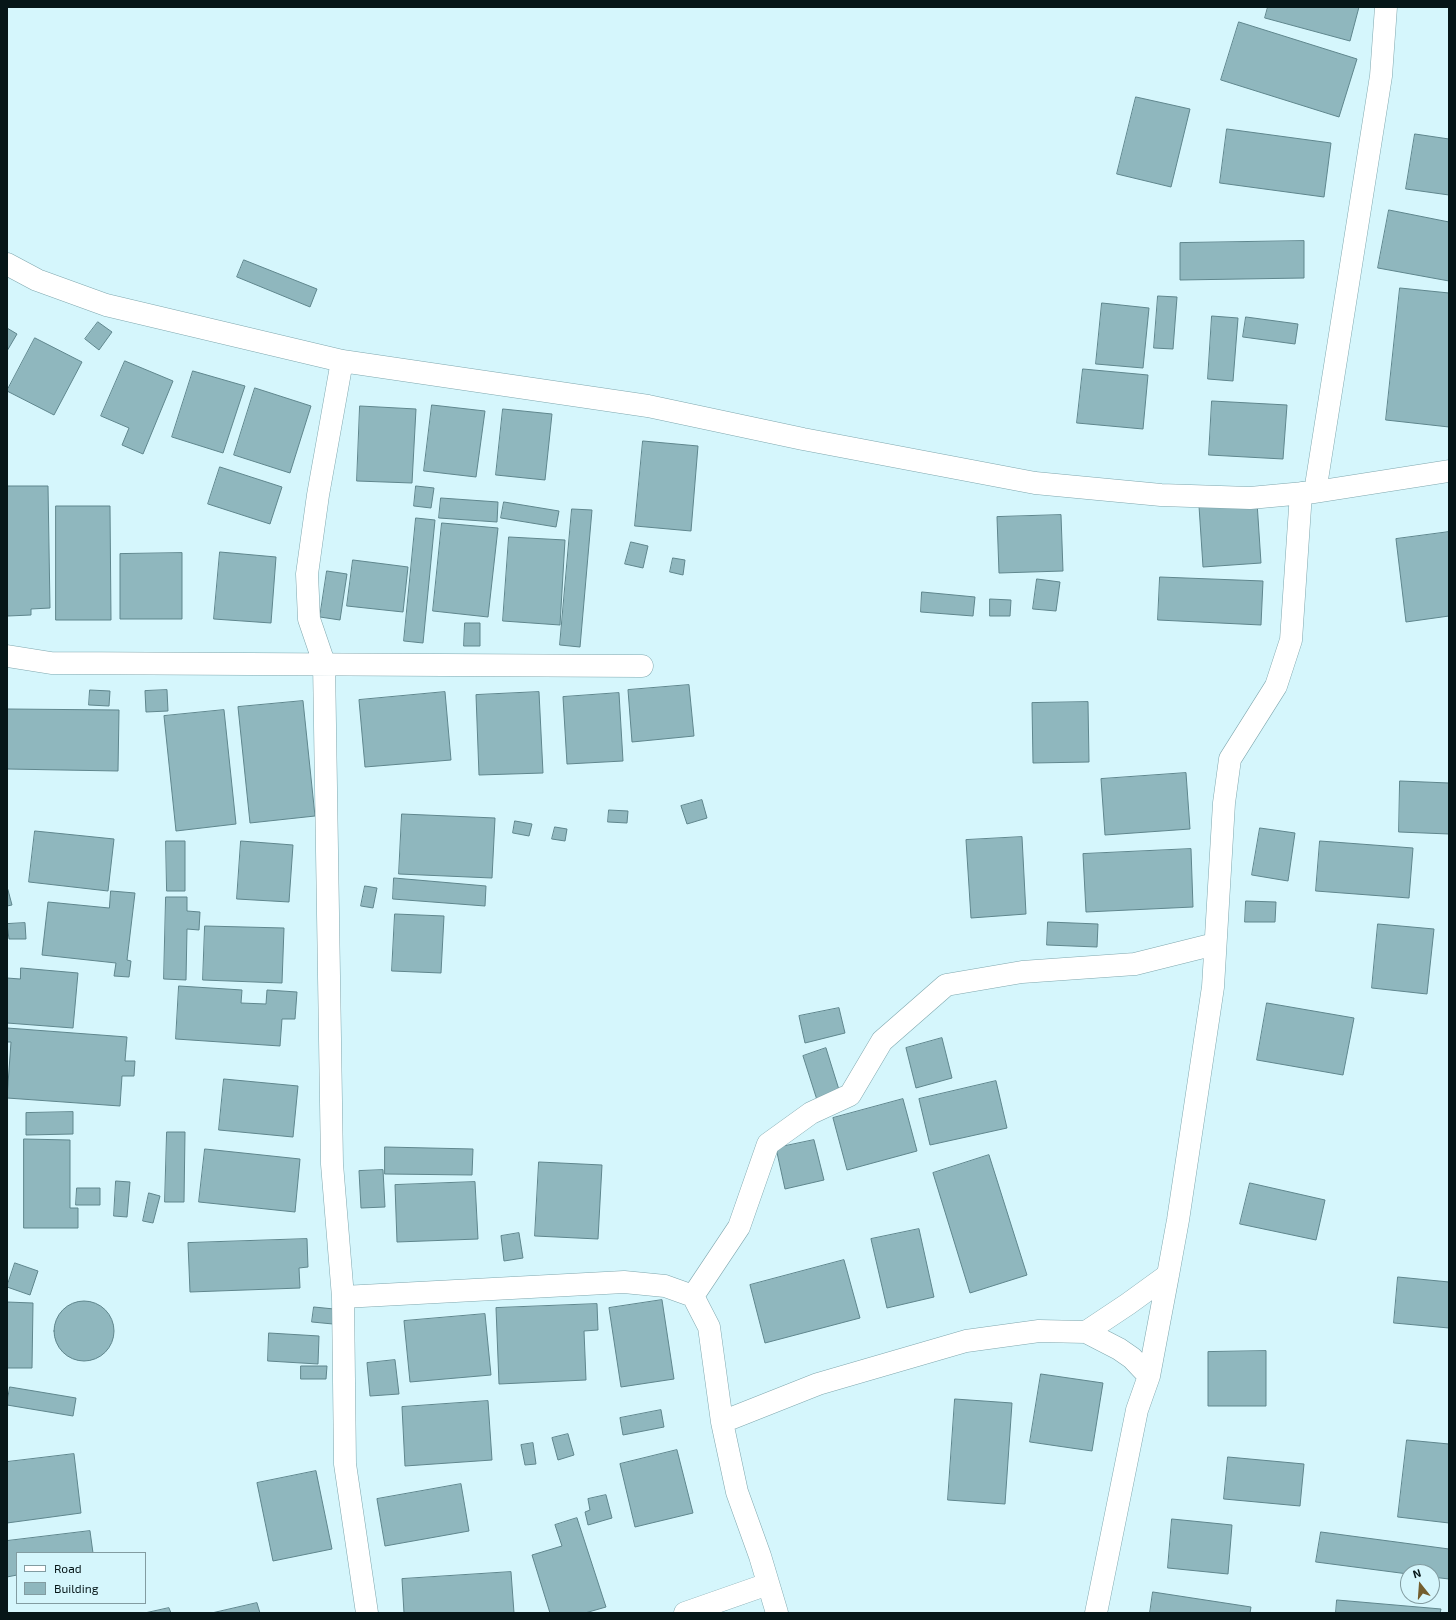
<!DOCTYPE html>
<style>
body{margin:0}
#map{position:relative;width:1456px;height:1620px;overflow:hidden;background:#d5f6fc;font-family:"Exo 2",sans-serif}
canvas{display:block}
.frame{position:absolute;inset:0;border:8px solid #061618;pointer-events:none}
.legend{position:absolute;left:16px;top:1552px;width:130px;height:52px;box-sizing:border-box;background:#d5f6fc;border:1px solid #829ca1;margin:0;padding:5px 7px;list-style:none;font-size:12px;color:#061618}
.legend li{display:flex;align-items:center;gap:8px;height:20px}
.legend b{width:20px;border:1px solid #829ca1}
.north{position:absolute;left:1400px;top:1564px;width:40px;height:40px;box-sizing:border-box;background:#d5f6fc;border:1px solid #829ca1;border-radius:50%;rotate:343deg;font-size:11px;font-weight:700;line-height:16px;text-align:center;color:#061618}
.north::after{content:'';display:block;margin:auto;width:14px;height:18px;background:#745e2e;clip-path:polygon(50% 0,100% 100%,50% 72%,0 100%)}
</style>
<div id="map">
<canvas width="1456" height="1620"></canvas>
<div class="frame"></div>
<ul class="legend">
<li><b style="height:5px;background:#fff"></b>Road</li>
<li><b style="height:11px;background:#8fb7be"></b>Building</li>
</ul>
<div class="north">N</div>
</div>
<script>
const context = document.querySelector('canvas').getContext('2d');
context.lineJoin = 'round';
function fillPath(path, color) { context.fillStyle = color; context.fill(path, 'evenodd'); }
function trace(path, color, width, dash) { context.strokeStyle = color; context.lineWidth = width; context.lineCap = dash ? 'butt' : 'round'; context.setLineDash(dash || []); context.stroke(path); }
const building = new Path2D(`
 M1268,7H1359L1350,41L1265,18Z
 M1239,22L1357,59L1339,117L1221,80Z
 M1136,97L1190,109L1171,187L1117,174Z
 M1227,129L1331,143L1324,197L1220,183Z
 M1415,134L1449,139V195L1406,189Z
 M1389,210L1449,222V281L1378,268Z
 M1304,241V278L1180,280V243Z
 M244,260L317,289L310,307L237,277Z
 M1400,288L1449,293V427L1386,420Z
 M1158,296L1177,297L1173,349L1154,348Z
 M1102,303L1149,308L1143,368L1096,364Z
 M1212,316L1238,318L1233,381L1208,379Z
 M1246,317L1298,324L1295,344L1243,337Z
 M98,322L112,332L99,350L85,339Z
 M7,328L17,334L7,351Z
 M35,338L82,362L54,415L7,391Z
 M125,361L173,381L143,454L122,445L129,428L101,416Z
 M1083,369L1148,375L1143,429L1077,423Z
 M193,371L245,386L223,453L172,437Z
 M255,388L311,406L290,473L234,455Z
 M1212,401L1287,405L1283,459L1209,455Z
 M432,405L485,411L476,477L424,471Z
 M360,406L416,409L412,483L357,481Z
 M503,409L552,414L545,480L496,475Z
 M643,441L698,446L691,531L635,526Z
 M220,467L282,487L270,524L208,504Z
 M7,486H48L50,608L31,609V615L8,616Z
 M416,486L434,488L431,508L414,506Z
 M441,498L498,502L497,522L439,518Z
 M504,502L559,511L556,527L501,518Z
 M1257,502L1261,563L1203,567L1199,506Z
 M56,506H110L111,620H56Z
 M572,509L592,510L580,647L560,645Z
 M1061,515L1063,571L999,573L997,517Z
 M416,518L435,520L423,643L404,641Z
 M442,523L498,528L488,617L433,611Z
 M1449,532V616L1406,622L1396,539Z
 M509,537L565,540L560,625L503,621Z
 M631,542L648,546L643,568L625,564Z
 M220,552L276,557L271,623L214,619Z
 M182,553V619H120V554Z
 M673,558L685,560L683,575L670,572Z
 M353,560L408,567L403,612L347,606Z
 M327,571L347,574L340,620L320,617Z
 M1160,577L1263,581L1261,625L1158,620Z
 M1037,579L1060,582L1056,611L1033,609Z
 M922,592L975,597L973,616L921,612Z
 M990,599L1011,600L1010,616H990Z
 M465,623H480V646H464Z
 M689,685L694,736L632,742L628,690Z
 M90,690L110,691L109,706L89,705Z
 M167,690L168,711L146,712L145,691Z
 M445,692L451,760L365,767L359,700Z
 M539,692L543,773L479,775L476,695Z
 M619,693L623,761L567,764L563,697Z
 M303,701L315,816L250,823L238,707Z
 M1088,702L1089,762L1033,763L1032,703Z
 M7,709L119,710L118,771L7,769Z
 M224,710L236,824L176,831L164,716Z
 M1186,773L1190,829L1105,835L1101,779Z
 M1400,781L1449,783V834L1399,832Z
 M702,800L707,818L687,824L681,806Z
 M609,810L628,811L627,823L608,822Z
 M402,814L495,818L492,878L399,874Z
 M515,821L532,824L529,836L513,833Z
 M555,827L567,829L565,841L552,839Z
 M1260,828L1295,833L1288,881L1252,875Z
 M35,831L114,839L108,891L29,882Z
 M1022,837L1026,914L971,918L966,840Z
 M166,841H185V891H167Z
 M241,841L293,845L289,902L237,899Z
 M1320,841L1413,848L1409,898L1316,891Z
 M1191,849L1193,907L1086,912L1083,854Z
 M394,878L486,886L485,906L393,899Z
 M365,886L377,888L373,908L361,906Z
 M8,890L12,905L7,906V891Z
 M111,891L135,893L127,960L131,961L129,977L114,976L116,963L42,955L48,902L109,908Z
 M166,897H187V911L200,912L199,930L187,929L186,980L164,979Z
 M1246,901L1276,902L1275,922H1245Z
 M395,914L444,916L441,973L392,971Z
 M1048,922L1098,924L1097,947L1047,945Z
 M25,923L26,939H9L7,924Z
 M1378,924L1434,929L1427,994L1372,988Z
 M205,926L284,928L282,983L203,980Z
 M21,968L78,973L73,1028L7,1023V978L20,979Z
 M179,986L242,990L241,1003L266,1004L267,990L297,992L295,1019H282L280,1046L176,1039Z
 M1267,1003L1354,1018L1343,1075L1257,1060Z
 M839,1008L845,1033L805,1043L799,1016Z
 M7,1028L127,1037L125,1061H135L134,1076H122L120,1106L7,1098L11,1042H7Z
 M942,1038L952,1078L916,1088L906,1048Z
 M826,1048L840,1093L817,1100L803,1056Z
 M224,1079L298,1086L293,1137L219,1130Z
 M996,1081L1007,1128L930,1145L919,1099Z
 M903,1099L917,1151L847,1170L833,1118Z
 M73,1112V1134L26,1135V1113Z
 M167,1132H185L184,1202H165Z
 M24,1139L70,1140V1208H78V1228H24Z
 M814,1140L824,1180L785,1189L776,1148Z
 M385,1147L473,1149L472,1175L385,1174Z
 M205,1149L300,1159L295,1212L199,1202Z
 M989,1155L1027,1275L970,1293L933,1173Z
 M539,1162L602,1165L598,1239L535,1236Z
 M383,1170L385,1207L361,1208L359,1171Z
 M116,1181L130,1182L127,1217L114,1216Z
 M475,1182L478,1239L397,1242L395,1185Z
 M1250,1183L1325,1200L1316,1240L1240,1224Z
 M77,1188H100V1205H76Z
 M149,1193L160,1196L153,1223L143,1221Z
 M919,1229L934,1297L887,1308L871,1239Z
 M519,1233L523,1258L504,1261L501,1236Z
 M307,1239L308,1267L299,1268L300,1288L190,1292L188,1243Z
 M844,1260L860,1318L765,1343L750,1285Z
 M15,1263L38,1271L30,1295L7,1287Z
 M1398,1277L1449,1282V1328L1394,1323Z
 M662,1300L674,1379L621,1387L609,1308Z
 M54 1331a30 30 0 1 1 60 0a30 30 0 1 1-60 0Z
 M7,1302L33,1303L32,1368H7Z
 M597,1304L598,1330L584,1331L586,1380L499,1384L496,1308Z
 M314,1307L334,1309L333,1324L312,1322Z
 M485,1314L491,1375L410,1382L404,1321Z
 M269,1333L319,1336L318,1364L268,1361Z
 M1266,1351V1406H1208V1352Z
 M395,1360L399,1394L370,1396L367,1363Z
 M301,1366H327L326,1379H301Z
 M1041,1374L1103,1383L1092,1451L1030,1442Z
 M10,1387L76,1398L73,1416L7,1405Z
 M955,1399L1012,1403L1005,1504L948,1500Z
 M488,1401L492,1460L405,1466L402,1407Z
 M661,1410L664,1427L623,1435L620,1418Z
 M568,1434L574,1455L558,1460L552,1438Z
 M1407,1440L1449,1444V1523L1398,1517Z
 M533,1443L536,1464L525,1465L521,1445Z
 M677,1450L693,1513L635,1527L620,1464Z
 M74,1454L81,1513L7,1523V1462Z
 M1228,1457L1304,1464L1300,1506L1224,1499Z
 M316,1471L332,1549L273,1561L257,1483Z
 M461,1484L469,1531L385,1546L377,1499Z
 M606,1495L612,1518L588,1525L585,1512L590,1510L588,1499Z
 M577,1518L606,1607L585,1613H550L532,1555L562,1546L555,1525Z
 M1172,1519L1232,1525L1228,1574L1168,1568Z
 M90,1531L93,1553H17V1575L7,1577V1541Z
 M1321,1532L1449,1549V1579L1432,1577V1572H1408V1574L1316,1562Z
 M511,1572L514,1613H404L402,1579Z
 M1153,1592L1251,1607L1250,1613H1150Z
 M1337,1600L1441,1609L1440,1613H1336Z
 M257,1603L260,1613H212Z
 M169,1608L171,1613H145Z`);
const minor = new Path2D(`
 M7,264L37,280L106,305L342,361L648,406L803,439L1035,483L1161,495L1250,498L1315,492L1449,471
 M342,361L318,495L307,574L309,619L324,663L332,1164L343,1297L345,1464L367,1613
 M1315,492L1381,76L1386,7
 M7,656L51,663L642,666
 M693,1296L739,1227L768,1144L811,1113L850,1095L882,1041L946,985L1022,972L1135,964L1215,944
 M343,1297L624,1282L665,1286L693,1296L709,1327L722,1422L737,1492L760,1556L777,1613
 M1086,1332L1128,1304L1168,1275L1178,1220L1213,987L1224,803L1230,759L1276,686L1291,640L1301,493
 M1149,1376L1168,1275
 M722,1422L818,1384L966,1341L1039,1331L1086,1332L1119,1349L1132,1358L1149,1376L1137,1410L1096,1613
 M685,1613L768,1584`);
fillPath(building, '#8fb7be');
trace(building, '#5f868d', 1);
trace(minor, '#7fa7ae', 23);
trace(minor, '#fff', 22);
</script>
